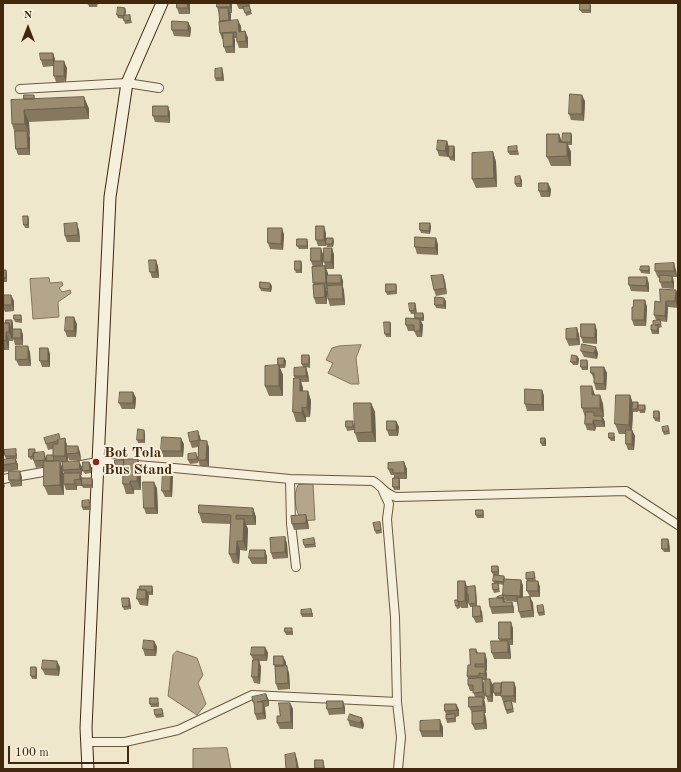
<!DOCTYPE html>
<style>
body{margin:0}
#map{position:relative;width:681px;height:772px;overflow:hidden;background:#efe7cb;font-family:"Old Standard TT",serif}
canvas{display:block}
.frame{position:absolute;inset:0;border:4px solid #41270c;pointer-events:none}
.north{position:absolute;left:8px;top:8px;width:40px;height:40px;-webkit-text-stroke:3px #f5efdd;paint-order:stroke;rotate:0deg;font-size:11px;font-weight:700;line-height:16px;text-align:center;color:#41270c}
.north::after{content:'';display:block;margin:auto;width:14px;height:18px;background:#41270c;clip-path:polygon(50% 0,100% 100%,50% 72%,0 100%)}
.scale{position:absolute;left:8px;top:746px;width:121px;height:18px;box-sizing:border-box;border:2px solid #41270c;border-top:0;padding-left:5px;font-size:12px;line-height:14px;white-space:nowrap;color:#41270c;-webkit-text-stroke:3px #f5efdd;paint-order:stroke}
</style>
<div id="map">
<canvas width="681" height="772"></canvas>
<div class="frame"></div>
<div class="north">N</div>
<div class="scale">100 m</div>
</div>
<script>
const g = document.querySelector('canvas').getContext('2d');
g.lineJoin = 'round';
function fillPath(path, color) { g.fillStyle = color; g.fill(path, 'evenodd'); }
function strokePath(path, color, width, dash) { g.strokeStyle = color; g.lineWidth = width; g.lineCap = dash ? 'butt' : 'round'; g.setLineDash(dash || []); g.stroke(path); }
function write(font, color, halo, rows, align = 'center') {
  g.font = font + ' "Old Standard TT",serif'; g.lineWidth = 4; g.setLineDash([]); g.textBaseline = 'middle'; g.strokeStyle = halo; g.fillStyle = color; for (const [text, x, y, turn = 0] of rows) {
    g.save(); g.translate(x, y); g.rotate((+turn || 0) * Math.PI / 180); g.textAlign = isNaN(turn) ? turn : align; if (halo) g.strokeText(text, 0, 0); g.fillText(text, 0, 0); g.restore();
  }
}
const water = new Path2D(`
 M49,278L50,283L62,282L63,285L59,288L62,292L70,290L71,293L58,302L59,317L33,319L30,279Z
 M361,345L356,358L359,384H351L328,373L333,363L326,360L332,348L339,346Z
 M313,484L315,520L299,521L300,518C295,508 293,495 298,485Z
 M177,651L197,658L203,675L198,683L206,704L197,715L168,696L173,655Z
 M227,748L231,769H193V749Z`);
fillPath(water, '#b4a68a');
strokePath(water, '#867358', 1);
const minor = new Path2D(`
 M20,89L127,83L159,88
 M70,467L98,462L174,468L290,479L373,481C383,487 383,493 396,497L626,491L678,525
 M3,479L55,470
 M290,479L291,524L296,567
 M383,491L389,504L387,519L395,617L397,702L401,737L398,769
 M86,742H125L178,730L252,695L397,702`);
const secondary = new Path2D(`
 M88,769L86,728L110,197L127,83L162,3`);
strokePath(minor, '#6c573c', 10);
strokePath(secondary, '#41270c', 13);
strokePath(minor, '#f5efdd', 8);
strokePath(secondary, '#f5efdd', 11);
fillPath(new Path2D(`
 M88,3H98L97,7H89Z
 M217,3H232V13H230L231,21L241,26V32L245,31L248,38V48H239L237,42V38H234L235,53H226L224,47L223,39H222L220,33V22L219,13L217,7Z
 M236,3H250V8L252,14L246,16L244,9H239Z
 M190,4V14H179L177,8Z
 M591,6V13H582L580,10Z
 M126,11L125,16L130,15L132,23L125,24L124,19L118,18L117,15Z
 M188,22L191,28L190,37L174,36L172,30Z
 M53,53L55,61L67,68L66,82H56L54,76V66L43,67L41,60Z
 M223,72L224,81H216L215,78Z
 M34,95L35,99L84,97L89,109V119L29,122L30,155H18L16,149L15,134L12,124L24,99Z
 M585,101L584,121L571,120L569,114Z
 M168,106L170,113V123L155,122L153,116Z
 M571,133L572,136V145H568L571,152V166H551L547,157L559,134L562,142H563H562Z
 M447,141L449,147L454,146L455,149V161L450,160L449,157V149L448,157L439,156L437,150Z
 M518,150L519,155H510L508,152Z
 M493,152L496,162L497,187L476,188L472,179Z
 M522,180V187H517L515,184Z
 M551,189L550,197H541L539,191Z
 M29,219V228H25L24,225Z
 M431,226L430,234L421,233L420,230Z
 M79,230L80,242H67L65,236Z
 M326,233V246H318L316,240Z
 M284,234L283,250L270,249L268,243Z
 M436,238L438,245V255L417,254L415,247Z
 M334,241L333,247H327L326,244Z
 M308,242V249H299L297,246Z
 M332,248L334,255V269H326L328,275H341L343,281V287L344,291L345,305L330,306L328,299L327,289L326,290L327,304H316L314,298L313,267L311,261L323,254V266H325L324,262Z
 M302,264V273H296L295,270Z
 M158,266L159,278H152L150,272Z
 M649,266L650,269V274L641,273L640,270Z
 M3,270H6L7,273V282H3Z
 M676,270L677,277H673L674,282V289L662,288L660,282V277L658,278L655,271Z
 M443,275L445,281L447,294L436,296L434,290Z
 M396,284L397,287V294L387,295L386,292Z
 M649,284V292L631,291L629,285Z
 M272,286L271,292L261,291L260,288Z
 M676,290L678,296V308L668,307L667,322L660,321L662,327L659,328V334H652L651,330L656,320L654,315L660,302Z
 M3,295H11L14,301V311L5,312L3,307Z
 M645,300L647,307L646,326H634L632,320L633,307Z
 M446,301V309L436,308L435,305Z
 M416,306V313L424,316V321H421L423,325L422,337H417L414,331H408L406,325L415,319V314H411L410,311Z
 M21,315L22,319V323L15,322L14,319Z
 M390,322L391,325V337H386L385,334Z
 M3,323H13L12,332L13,341H9V350H3Z
 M77,324L76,337H67L65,331Z
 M595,324L597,331V344L583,343L581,337Z
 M577,328L579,335L580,345L569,346L566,339Z
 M21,329L23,335V345H15L13,338Z
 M48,348L50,354V367H42L40,361Z
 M581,351L598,353L597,359L584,357Z
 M30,352L31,366H19L16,360Z
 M577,356L579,359L578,365H573L571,362Z
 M284,358L286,361L285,368H280L283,375V396H269L265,386L278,365Z
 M310,358V368L306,367L308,374L309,382H301L303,388V391H308L311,401L310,417H306V422H296L293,412L295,378L294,376L303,367L302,364Z
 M588,363V370H582L581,367Z
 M604,367L607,373L606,390H596L594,383V379L591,373Z
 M542,390L544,396V411H527L525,404Z
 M133,392L136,398L135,409H122L119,403Z
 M595,395H600L603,404L604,417H603L605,422V427H596L595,431L587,430L585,424V417L582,408Z
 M630,395L633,403L638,402L639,405H645L646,408L645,413H640L639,410L638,412H633V411L632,430L635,436L634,450H628L626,444V434H619L615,424Z
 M371,403L375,412L376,442H358L355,433Z
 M659,411L660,415V422L655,421L654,418Z
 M396,421L399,427L398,436H389L387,430Z
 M354,424V430L347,431L346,427Z
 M669,429L670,434L664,435L663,432Z
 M198,431L201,440L209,447V467L200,466L198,460V447L192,448L190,442Z
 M145,433V443H138L137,440Z
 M615,436V441H611L609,438Z
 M65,438L67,446L80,452L81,460H69L68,457V462L82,467V475H81L82,478H92L93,481V488H83L82,486H77V490H66L64,484V473L63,471L64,495H48L44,486V467L36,468L33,459L31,460L29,457L36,452L46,458L47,461L53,455V449L48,450L46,444L61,439ZM60,462H62L63,468Z
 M545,438L546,441V446H542L541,443Z
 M184,444L183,457H163L161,451Z
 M17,453V459H16L18,465V470L3,472V460L12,459H6L5,456Z
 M198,456V463L190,464L188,460Z
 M89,462L91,465V473L85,474L83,471Z
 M404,462L407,469V479H399L400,481V490H394L393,487L394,478V475H391L388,469Z
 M115,468H141V490H134V494H126L123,484V475H117Z
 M173,476L172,497H165L162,491Z
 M22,477V486L11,487L9,480Z
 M3,478L5,487L3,488Z
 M157,488L158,514H146L144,508Z
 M90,503L91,510H83L82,507Z
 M253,508L256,517V525H246L248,529L247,551L240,550L239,564L233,563L229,554L231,524L202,523L199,513Z
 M483,510L484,514V518H477L476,515Z
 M306,515L308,522L309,529L294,530L292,524Z
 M380,522L382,533L376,534L375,531Z
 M285,537L287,544L288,558L273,559L271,553Z
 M668,539L669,542L670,552H664L662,549Z
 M315,542L316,547L305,548L304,545Z
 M265,550L267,557V564H252L249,558Z
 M499,570V575H493L492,572Z
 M534,572L536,581H538L540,587V597H530L533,603L534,617L521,618L519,612L517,602L506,601L503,595L504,585L498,584L500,592L494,593L493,590L494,583L493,581L504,576L505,579L521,580L523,586V598L530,597L527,591V581L526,579Z
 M465,581L467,587L475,586L476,590L477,606L482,612L483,622L476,623L473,617V607H470L469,604L468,597V595V608H461L460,606V608L457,609L456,606Z
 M153,589V595H148V606L140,605L137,599L140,590Z
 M503,595L506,602H512L514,608V613L492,614L490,607L497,598Z
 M129,598L130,601L131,609L124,610L123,607Z
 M544,608L545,615L539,616L538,613Z
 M313,613V617H302L301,614Z
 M513,628V645H510L511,659H494L492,653L500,641L499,639Z
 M293,631V635H286L285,632Z
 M154,641L157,647L156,656H145L143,649Z
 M265,647L268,653L267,661H259L261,667L260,684L254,683L252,677L253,660L251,655Z
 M476,649L478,653L487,660V671H486L487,674V679L493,685V702H488L486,696L485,680H483L484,684L485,699H484L485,703L486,713H484L486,718L487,729L475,730L472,724V713L469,707L475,697L473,691H470L468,685V679L467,676L470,665Z
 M286,662V667L289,673L290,689L278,690L276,684L275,667L274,665Z
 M36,667L37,670V679H32L31,676Z
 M60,667L59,676L45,675L42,669Z
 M514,682L516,688V703L512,702L514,712L507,714L501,696H495L494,693L502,684Z
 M266,694L269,701V706L265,707L266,719L257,720L255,714V706L253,702Z
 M159,702V707H151L150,704Z
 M290,703L293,709V729H280L277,723L280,716Z
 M456,704L459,710V716L456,717V722L447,723L446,719V715L445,711Z
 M345,707V714L329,715L327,709Z
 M163,712L164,717L156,718L155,715Z
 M348,720L364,724L363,729L350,726Z
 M443,727V737H422L420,731Z
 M323,760L325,769H315V768Z`), '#85785f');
fillPath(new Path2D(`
 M187,3H189L190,4V14L188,8Z
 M230,3H232V13L230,7Z
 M590,3L591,6V13L590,10Z
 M125,8L126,11L125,19L124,16Z
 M228,8L231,14V26L229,20Z
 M238,20L241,26L242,38L239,32Z
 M188,22L191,28L190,37L188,30Z
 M245,31L248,38V48L246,41Z
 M233,33L235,39V53L233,46Z
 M53,53L55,59V66L53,60Z
 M64,61L67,68L66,82L64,76Z
 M222,68L223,72L224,81L222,78Z
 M582,95L585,101L584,121L582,114Z
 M84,97L89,109V119L85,107Z
 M168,106L170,113V123L168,116Z
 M24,110L29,122L30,136L25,124Z
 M27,131L30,137V155L28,148Z
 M571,133L572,136V145L571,142Z
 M559,134L562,143L559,142Z
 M447,141L449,148L448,157L445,151Z
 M567,143L571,152V166L567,156Z
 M454,146L455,149V161L453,157Z
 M493,152L496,162L497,187L494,178Z
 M520,176L522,180V187L521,183Z
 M548,183L551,189L550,197L548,191Z
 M28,216L29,219V228L28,224Z
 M77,223L79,230L80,242L78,235Z
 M430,223L431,226L430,234L429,231Z
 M324,226L326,233V246L324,240Z
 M282,228L284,234L283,250L281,244Z
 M333,238L334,241L333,247L332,244Z
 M436,238L438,245V255L435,248Z
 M307,239L308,242V249L307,246Z
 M321,248L323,254V268L321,261Z
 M332,248L334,255V269L331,262Z
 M156,260L158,266L159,278L156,272Z
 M301,261L302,264V273L301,270Z
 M674,263L676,270L677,277L674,271Z
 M325,266L328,273V283H327L328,285V289L326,283Z
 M6,270L7,273V282L6,278Z
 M341,275L343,281V287L344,291L345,305L343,299L342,287L341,283Z
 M443,275L445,281L447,294L445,288Z
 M672,276L674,282V289L672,282Z
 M647,277L649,284V292L646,286Z
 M270,283L272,286L271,292L270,289Z
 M324,284L327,291V304L325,297Z
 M676,290L678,296V308L675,301Z
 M11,295L14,301V311L12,305Z
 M444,298L446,301V309L444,305Z
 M645,300L647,307L646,326L644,320Z
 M666,301L668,307L667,322L665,316Z
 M415,303L416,306L417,314L415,310Z
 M423,313L424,316V321L423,318Z
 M74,317L77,324L76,337L74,331Z
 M420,319L423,325L422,337L420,331Z
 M12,320L13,323V332L11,329Z
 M390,322L391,325V337L390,334Z
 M9,323L12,332L13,341L9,332Z
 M595,324L597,331V344L595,338Z
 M658,326L659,329V334L657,331Z
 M577,328L579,335L580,345L577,339Z
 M21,329L23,335V345L21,338Z
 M6,332L9,341V350L6,340Z
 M28,346L30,352L31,366L28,359Z
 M596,347L598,353L597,359L594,353Z
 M48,348L50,354V367L48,361Z
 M309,355L310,358V368L309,364Z
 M577,356L579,359L578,365L577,362Z
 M284,358L286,361L285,368L284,365Z
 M587,360L588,363V370L587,367Z
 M279,365L283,375V396L279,386Z
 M306,367L308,374L309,382L306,376Z
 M604,367L607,373L606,390L604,384Z
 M300,378L303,388V400L300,391Z
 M592,386L595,395H592Z
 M542,390L544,396V411L542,405Z
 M308,391L311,401L310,417L307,408Z
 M133,392L136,398L135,409L133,403Z
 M600,395L603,404L604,417L600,408Z
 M630,395L633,404L632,409L633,411L632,430L635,436L634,450L632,444V434L629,425Z
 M371,403L375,412L376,442L372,432Z
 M302,407L306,417V422L302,413Z
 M659,411L660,415V422L659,418Z
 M602,416L605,422V427L602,421Z
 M593,420L596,427L595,431L593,424Z
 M396,421L399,427L398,436L396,430Z
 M144,430L145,433V443L144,440Z
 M198,431L200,437L201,446L199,440Z
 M65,438L67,445L68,454H67L68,457V462L65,456Z
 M181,438L184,444L183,457L181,451Z
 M545,438L546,441V446L544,443Z
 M207,441L209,447V467L206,460Z
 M78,446L80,452L81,460L78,453Z
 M44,452L46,458L47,466L45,460Z
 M15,458L18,465V470L16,463Z
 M138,459L141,468V490L137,481Z
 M60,461L63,471L64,495L60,485Z
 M79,461L82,467V475L80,469Z
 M89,462L91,465V473L90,470Z
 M404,462L407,469V479L405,473Z
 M171,470L173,476L172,497L170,491Z
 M20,471L22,477V486L20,480Z
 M80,473L82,479V486L80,479Z
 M92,478L93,481V488L92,485Z
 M399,478L400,481V490L399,487Z
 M74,480L77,486V490L75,484Z
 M130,481L134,490V494L130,484Z
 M154,482L157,488L158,514L155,508Z
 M253,508L256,517V525L253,516Z
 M306,515L308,522L309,529L306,523Z
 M244,519L248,529L247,551L243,541Z
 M285,537L287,544L288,558L285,552Z
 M668,539L669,542L670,552L668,549Z
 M237,541L240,550L239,564L236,554Z
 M265,550L267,557V564L265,558Z
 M498,566L499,570V575L498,572Z
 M521,580L523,586V602L520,596Z
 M465,581L467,587L468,608L465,601Z
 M538,581L540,587V597L538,591Z
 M152,586L153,589V595L152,592Z
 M475,586L476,590L477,606L476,603Z
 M146,590L149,596L148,606L146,599Z
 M530,597L533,603L534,617L532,610Z
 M129,598L130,601L131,609L129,606Z
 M512,602L514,608V613L512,606Z
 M480,606L482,612L483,622L481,616Z
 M511,622L513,628V645L511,639Z
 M154,641L157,647L156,656L154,650Z
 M508,641L510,647L511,659L508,652Z
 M265,647L268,653L267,661L265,655Z
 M485,653L487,660V671L485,664Z
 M283,656L286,662V671L284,665Z
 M259,660L261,667L260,684L258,677Z
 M57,661L60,667L59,676L57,669Z
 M287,666L289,673L290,689L288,683Z
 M3,667L4,671V684L3,682Z
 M36,667L37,670V679L36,676Z
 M485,667L487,674V680L485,674Z
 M482,678L484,684L485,699L483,692Z
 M490,679L493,685V702L491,696Z
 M514,682L516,688V703L514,696Z
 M266,694L269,701V706L267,700Z
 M483,697L485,703L486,713L483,706Z
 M343,701L345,707V714L343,708Z
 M263,702L265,708L266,719L263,713Z
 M290,703L293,709V729L291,722Z
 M456,704L459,710V716L457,710Z
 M484,711L486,718L487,729L484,723Z
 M362,718L364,724L363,729L360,723Z
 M440,720L443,727V737L440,731Z
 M295,753L297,759L299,769H297Z`), '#6c614e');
const building = new Path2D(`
 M88,3H96V4H88Z
 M177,3H187L188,8H177Z
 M217,3H230V7H217Z
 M580,3H590V10H580Z
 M249,6L251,11L245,13L243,7Z
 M118,7L125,8L124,16L117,15Z
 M219,8H228L229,20L220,21Z
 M130,15V20L124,21L123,16Z
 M238,20L239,32L245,31L246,41L237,42L236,32L220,33L219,22Z
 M172,21L188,22V30H172Z
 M223,33H233V46L224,47Z
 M40,53H53V60H41Z
 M54,61H64V76H54Z
 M222,68V78H215V69Z
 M570,94L582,95V114H569Z
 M24,95H34V99H24Z
 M84,97L85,107L24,110L25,124H12L11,100Z
 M153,106H168V116H153Z
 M15,131H27L28,148L16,149Z
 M563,133H571V142H562Z
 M547,134H559V142L567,143V156L547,157Z
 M438,140L447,141L445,151L437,150Z
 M449,146H454L453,157H449Z
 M517,146V151L508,152V147Z
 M493,152L494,178L472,179V153Z
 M520,176L521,183L515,184V177Z
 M539,183H548V191H539Z
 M23,216H28V224L24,225Z
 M77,223L78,235L65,236L64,224Z
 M420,223H430L429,231L420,230Z
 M316,226H324V240H316Z
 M268,228H282L281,244L268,243Z
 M415,237L436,238L435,248L415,247Z
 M327,238H333L332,244H326Z
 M297,239H307V246H297Z
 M311,248H321V261H311Z
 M324,248H332L331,262H324Z
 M149,260H156V272H150Z
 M295,261H301V270H295Z
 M674,263V271H655V264Z
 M325,266L326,283H313L312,267Z
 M641,266H649V271L640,270Z
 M3,270H6V278H3Z
 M327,275H341V283H327Z
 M443,275L445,288L434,290L431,276Z
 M660,275L672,276V282H660Z
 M629,277H647L646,286L629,285Z
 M260,282L270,283V289L260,288Z
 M324,284L325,297L314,298L313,285Z
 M386,284H396V291L386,292Z
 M342,285L343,299H328L327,286Z
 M660,289L676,290L675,301H666L665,316L654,315L655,301L660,302Z
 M3,295H11L12,305H3Z
 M435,297L444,298V305H435Z
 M634,300H645L644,320H632V307H633Z
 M409,303H415V310L410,311Z
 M415,313H423V318H415Z
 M14,315H21V320L14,319Z
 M66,317H74V331H65Z
 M406,318L420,319V331H414V325H406Z
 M6,320H12L11,329L9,323H6Z
 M660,320L661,324L655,325L658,326L657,331L651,330V325H653V321Z
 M384,322H390V334H385Z
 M3,323H9V332H6V340L3,341Z
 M581,324H595V338L581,337Z
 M577,328V339H566V329Z
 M13,329H21V338H13Z
 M582,344L596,347L594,353L581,351Z
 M16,346H28V359L16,360Z
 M40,348H48V361H40Z
 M302,355H309V364H302Z
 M572,355L577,356V362H571Z
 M278,358H284V365H278Z
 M581,360H587V367H581Z
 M279,365V386H265V366Z
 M306,367V376H294V368Z
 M591,367H604V384L594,383V373H591Z
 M294,378H300V391H308L307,408L302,407V413L293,412Z
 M581,386H592V395H600V408H582Z
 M525,389L542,390V405L525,404Z
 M120,392H133V403H119Z
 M616,395H630L629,425L615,424Z
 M633,402H638L637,409H632Z
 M354,403H371L372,432L355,433Z
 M639,405H645L644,410H638Z
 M654,411H659V418H654Z
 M586,412H594V416H602V421L593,420V424H585Z
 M346,421H353V427H346Z
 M387,421H396V430H387Z
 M668,426L669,431L663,432L662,427Z
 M138,429L144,430V440H137Z
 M626,430H632V444H626Z
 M198,431L199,440L207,441L206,460H198L199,440L190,442L188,433Z
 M609,433H614V438H609Z
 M59,434L60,439L65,438V456H53V444H58V439L57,441L46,444L44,438Z
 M162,437L181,438V451H161Z
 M541,438H545L544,443H541Z
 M66,446H78V453L67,454Z
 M16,449V456H5L4,450Z
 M29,449H35V453H33V456L29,457Z
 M44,452L45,460L34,461L33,453Z
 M196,453L197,459L188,460V454Z
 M47,455H53L54,461H47Z
 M15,458L16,463L3,465V460Z
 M124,459H138L137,481H130V484H123Z
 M115,460H124L123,469L115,468Z
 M44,461H60V485L44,486Z
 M79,461L80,469L63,470L62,462Z
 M83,462H89L90,470L83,471Z
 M404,462L405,473H393V469H388V463Z
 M163,470H171L170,491H162Z
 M9,471H20V480H9Z
 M64,473H80V479L74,480L75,484H64Z
 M82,478H92V485H82Z
 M393,478H399V487H393Z
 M143,482H154L155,508H144Z
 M89,500L90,507H82V501Z
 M199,505L253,508V516L236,515V519H244L243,541H237L236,554H229L231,515L199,513Z
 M476,510H483V515H476Z
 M306,515V523L292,524L291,516Z
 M380,522L381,530L375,531L373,523Z
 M285,537V552L271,553L270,538Z
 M314,538L315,544L304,545L303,540Z
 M662,539H668V549H662Z
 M250,550H265V558H249Z
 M492,566H498V572H492Z
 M534,572L535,578L526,579V573Z
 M494,575L504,576V582L493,581Z
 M504,579L521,580L520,596L503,595Z
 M458,581H465V601L458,602Z
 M527,581H538V591H527Z
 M498,583L499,589L493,590L492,584Z
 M140,586H152V592H147L146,590H140Z
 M475,586L476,603L469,604L468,594H467V587Z
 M138,589L146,590V599H137Z
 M503,595L504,599V600L503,598H497V597Z
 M530,597L532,610L519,612L517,598Z
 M122,598H129V606L123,607Z
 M503,598V602H512V606L490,607L489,599Z
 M455,600H458L459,605L456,606Z
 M543,605L544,612L538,613L537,606Z
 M473,606H480L481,616L473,617Z
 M311,609L312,614H301V610Z
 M499,622H511V639H499Z
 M285,628H292V632H285Z
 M144,640L154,641V650L143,649Z
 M491,641H508V652L492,653Z
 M252,647H265V655H251Z
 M470,649H476V653H485V664H475V667H485V674L479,673V676H467L468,665H470Z
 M274,656H283L284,665H274Z
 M43,660L57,661V669H42Z
 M253,660H259L258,677H252Z
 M287,666L288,683L276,684L275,667Z
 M31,667H36V676H31Z
 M482,678L483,692L473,693V685H468V679Z
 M485,679H490L491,696H486Z
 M502,682H514V696H501Z
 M494,683H501V693H494Z
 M266,694L267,700L257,702H263V713L255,714L254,702H253L252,697Z
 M469,697H483V706L469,707Z
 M150,698H158V704H150Z
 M327,701H343V708L327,709Z
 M511,701L513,709L506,710L504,702Z
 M279,703H290L291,722L277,723V716H280Z
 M445,704H456L457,710L445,711Z
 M162,709L163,714L155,715L154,710Z
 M484,711V723L472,724V712Z
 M350,714L362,718L360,723L348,720Z
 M455,714V718L446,719V715Z
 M440,720V731H420V721Z
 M295,753L297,769H286L285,755Z
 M315,760H323L324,768H315Z`);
fillPath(building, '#9b8b6f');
strokePath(building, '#6c614e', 1);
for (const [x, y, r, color] of [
 [96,462,4,"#8f2418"]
]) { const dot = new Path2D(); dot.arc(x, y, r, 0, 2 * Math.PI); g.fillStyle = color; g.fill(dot); strokePath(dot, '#f5efdd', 1.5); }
write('bold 15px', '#41270c', '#f5efdd', [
 ["Bot Tola",104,453],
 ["Bus Stand",104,470]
], 'left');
</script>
